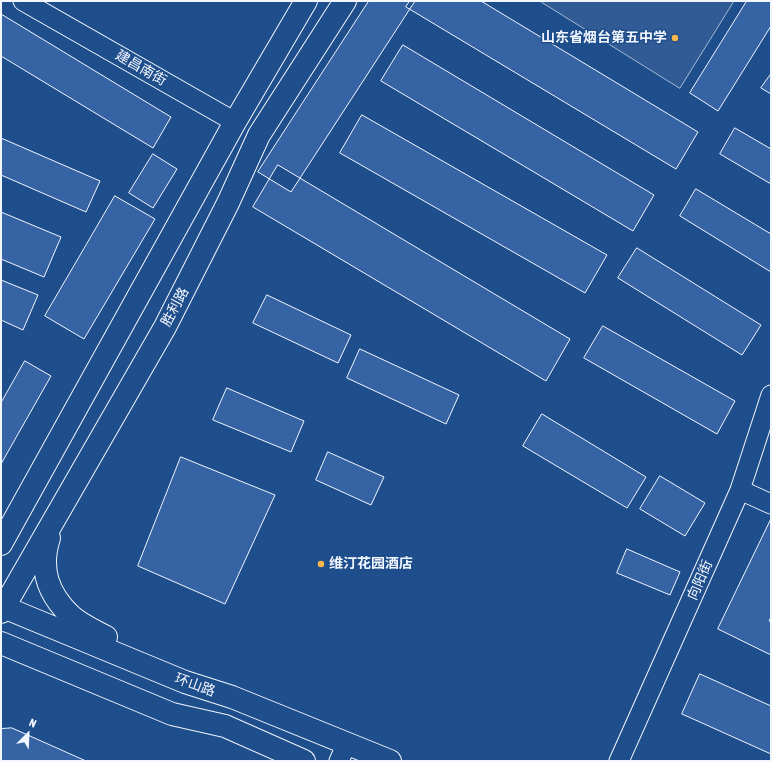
<!DOCTYPE html>
<meta charset="utf-8">
<style>
body{margin:0}
#map{position:relative;width:772px;height:762px;overflow:hidden;background:#1f4e8c;font-family:"Asap Condensed",sans-serif}
canvas{display:block}
.frame{position:absolute;inset:0;border:2px solid #f2f6ff;pointer-events:none}
.north{position:absolute;left:8px;top:714px;width:40px;height:40px;-webkit-text-stroke:3px #1f4e8c;paint-order:stroke;rotate:24deg;font-size:11px;font-weight:700;line-height:16px;text-align:center;color:#f2f6ff}
.north::after{content:'';display:block;margin:auto;width:14px;height:18px;background:#f2f6ff;clip-path:polygon(50% 0,100% 100%,50% 72%,0 100%)}
</style>
<div id="map">
<canvas width="772" height="762"></canvas>
<div class="frame"></div>
<div class="north">N</div>
</div>
<script>
const g = document.querySelector('canvas').getContext('2d');
g.lineJoin = 'round';
function fillPath(path, color) { g.fillStyle = color; g.fill(path, 'evenodd'); }
function strokePath(path, color, width, dash) { g.strokeStyle = color; g.lineWidth = width; g.lineCap = dash ? 'butt' : 'round'; g.setLineDash(dash || []); g.stroke(path); }
function write(font, color, halo, rows, align = 'center') {
  g.font = font + ' "Asap Condensed","Noto Sans SC",sans-serif'; g.lineWidth = 3; g.setLineDash([]); g.textBaseline = 'middle'; g.strokeStyle = halo; g.fillStyle = color; for (const [text, x, y, turn = 0] of rows) {
    g.save(); g.translate(x, y); g.rotate((+turn || 0) * Math.PI / 180); g.textAlign = isNaN(turn) ? turn : align; if (halo) g.strokeText(text, 0, 0); g.fillText(text, 0, 0); g.restore();
  }
}
const built = new Path2D(`
 M540,1H734L680,88Z`);
fillPath(built, '#305b95');
strokePath(built, '#a8bbd7', 1);
const building = new Path2D(`
 M369,1H415L291,192L258,172Z
 M410,1H481L698,132L676,169L406,7Z
 M747,1H771V26L718,111L690,93Z
 M1,14L171,117L153,148L1,56Z
 M403,45L654,195L633,231L381,81Z
 M771,74V94L761,88Z
 M362,115L607,255L585,293L340,153Z
 M735,128L771,149V184L720,154Z
 M1,138L100,181L86,212L1,175Z
 M153,154L177,169L153,208L129,193Z
 M278,165L570,339L546,381L253,207Z
 M696,189L771,234V272L680,216Z
 M115,196L155,219L84,339L45,316Z
 M1,212L61,237L44,277L1,259Z
 M637,248L761,325L742,355L618,278Z
 M1,280L38,295L23,330L1,320Z
 M267,295L351,335L338,363L253,323Z
 M603,326L735,401L717,434L584,358Z
 M360,349L459,395L446,424L347,378Z
 M25,361L51,376L1,464V403Z
 M227,388L304,421L291,452L213,420Z
 M542,414L646,477L627,508L523,446Z
 M328,452L384,477L371,505L316,480Z
 M181,457L275,495L225,604L138,566Z
 M660,476L705,503L685,536L640,509Z
 M771,519V617L769,621H771V655L718,629Z
 M627,549L680,572L670,595L617,573Z
 M700,674L771,706V754L682,714Z
 M12,728L86,761H1V729Z`);
fillPath(building, '#3563a3');
strokePath(building, '#f2f6ff', 1);
const minor = new Path2D(`
 M23,1L235,122
 M740,490L771,504
 M339,761L347,743
 M619,761L740,490L771,395`);
const major = new Path2D(`
 M49,538C39,569 48,594 71,616C81,625 95,631 106,637
 M1,544L235,122L306,1
 M1,606L185,682L232,697L390,761
 M1,612L165,327L228,203L259,135L345,1
 M1,643L172,714L225,726L304,761`);
strokePath(minor, '#f2f6ff', 21);
strokePath(major, '#f2f6ff', 24);
strokePath(minor, '#1f4e8c', 19);
strokePath(major, '#1f4e8c', 22);
for (const [x, y, r, color] of [
 [675,38,4,"#ffb74d"],
 [321,564,4,"#ffb74d"]
]) { const dot = new Path2D(); dot.arc(x, y, r, 0, 2 * Math.PI); g.fillStyle = color; g.fill(dot); strokePath(dot, '#1f4e8c', 1.5); }
write('bold 14px', '#f2f6ff', '#1f4e8c', [
 ["山东省烟台第五中学",667,38],
 ["维汀花园酒店",329,564,"left"]
], 'right');
write('14px', '#f2f6ff', '#1f4e8c', [
 ["建昌南街",141,68,30],
 ["胜利路",175,307,-62],
 ["向阳街",700,580,-66],
 ["环山路",195,685,20]
]);
</script>
